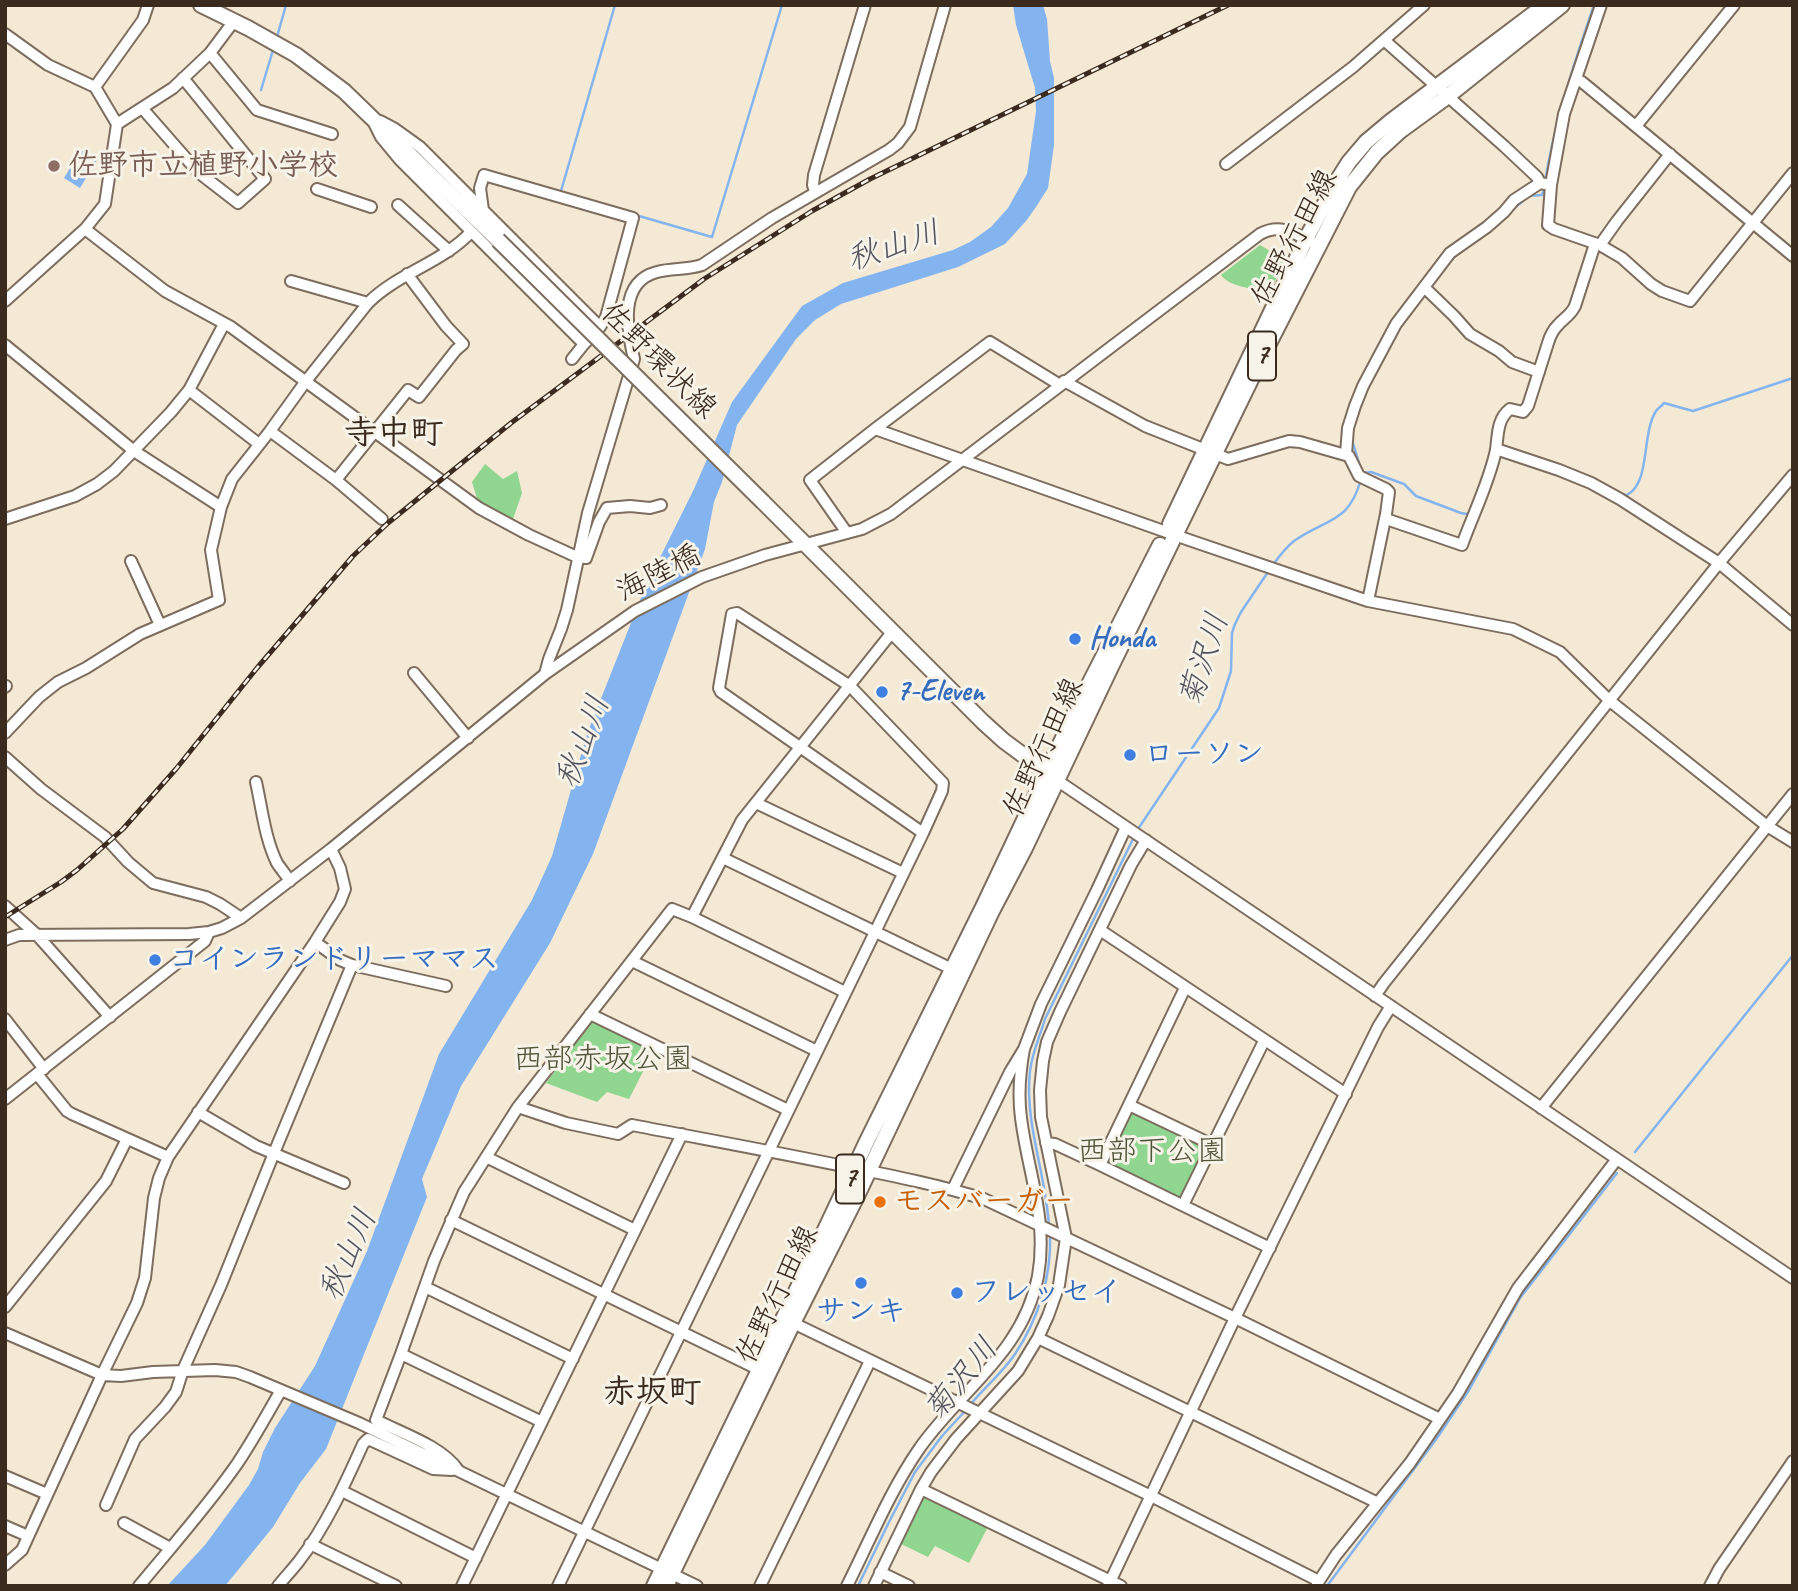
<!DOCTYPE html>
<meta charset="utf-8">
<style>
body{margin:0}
#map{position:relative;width:1798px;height:1591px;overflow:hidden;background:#f4e9d4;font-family:Caveat,sans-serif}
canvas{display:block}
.frame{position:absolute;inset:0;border:7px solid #3b2a1e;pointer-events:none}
</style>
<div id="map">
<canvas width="1798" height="1591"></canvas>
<div class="frame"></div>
</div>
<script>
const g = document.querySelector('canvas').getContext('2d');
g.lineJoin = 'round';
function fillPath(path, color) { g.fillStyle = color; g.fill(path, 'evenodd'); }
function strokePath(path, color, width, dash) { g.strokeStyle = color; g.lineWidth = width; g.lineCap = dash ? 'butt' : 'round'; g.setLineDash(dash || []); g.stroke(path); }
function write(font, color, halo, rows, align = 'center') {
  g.font = font + ' Caveat,"Klee One",sans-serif'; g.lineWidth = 6; g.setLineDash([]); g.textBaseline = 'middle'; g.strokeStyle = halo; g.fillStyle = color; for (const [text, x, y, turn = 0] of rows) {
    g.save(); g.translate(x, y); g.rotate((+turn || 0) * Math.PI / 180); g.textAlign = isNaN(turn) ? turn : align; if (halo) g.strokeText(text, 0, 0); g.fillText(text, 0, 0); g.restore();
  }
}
fillPath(new Path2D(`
 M1260,245L1286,260L1270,290C1256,290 1229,287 1221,275Z
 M485,464L503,479L517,471L522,493L512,522L479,505L472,482Z
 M592,1020L654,1050L629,1099L607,1092L597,1102L546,1083Z
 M1134,1110L1205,1144L1207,1148L1183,1196L1177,1198L1110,1166L1107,1160L1130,1112Z
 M927,1495L989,1525L969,1563L935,1546L928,1557L899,1543L921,1498Z`), '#90d690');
fillPath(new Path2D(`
 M1013,5H1043L1047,19L1050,61L1054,78V145L1048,188L1036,207L1026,221L1005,244L958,267L841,304L815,320L796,339L737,425L722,482L714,502L705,549L593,854L550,943L461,1086L422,1179L427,1197L326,1449L300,1483L273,1527L225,1586H167L205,1545L249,1485L258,1469L263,1452L275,1428L315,1366L367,1251L439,1054L532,900L552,856L587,734L644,590L694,489L732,402L802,306L843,283L953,250L970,242L991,227L1008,208L1027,174L1036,111L1035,88L1016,25Z
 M81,150L97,160L80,188L64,178Z`), '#84b4f0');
strokePath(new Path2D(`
 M277,37L286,5
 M261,90L273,50
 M1545,182C1555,120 1574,64 1594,5
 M561,191L615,5
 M1528,196L1542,195L1544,189
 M1512,210L1523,201
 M637,221L639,216L712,237L782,5
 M1448,264L1458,253
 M1398,331L1406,319
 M1352,440L1359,463
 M1363,473L1371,472L1404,484L1416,496L1461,513L1467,514L1470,512
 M1483,476L1489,456
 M1619,494L1627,495C1651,482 1641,435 1656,411C1658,408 1662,406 1664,403L1693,411L1793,378
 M1272,566C1278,558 1285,548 1294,541C1326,518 1349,524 1361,479
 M1138,829L1219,708L1231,671L1232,633L1235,624L1241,612L1268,572
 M1635,1152L1793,955
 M1049,1228C1047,1176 1024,1124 1030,1071C1032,1053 1040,1036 1045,1019L1135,835
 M971,1404C985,1387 1003,1372 1015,1354C1038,1320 1052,1275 1050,1234
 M858,1586L888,1524L915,1472L942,1436L965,1411
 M1327,1586L1437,1438L1469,1390L1520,1298L1617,1173`), '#84b4f0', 2.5);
const minor = new Path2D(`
 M234,21L210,53L173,88L117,124L105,204L85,229L165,291L231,327L479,508L529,535L577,557L586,558L599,522L607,508L630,506L650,508L661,505
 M5,34L48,65L95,87
 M1384,40L1504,146L1537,177L1540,183
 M210,53L257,110L332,134
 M1576,79L1582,82L1793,256
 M142,108L198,172L238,203L265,179L183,78
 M380,121L395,129L420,147L600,327
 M117,124L95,87L143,20L148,5
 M375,125L381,137L400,160L584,344L600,327L606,317L633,218L484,175L480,188L483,210
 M1636,126L1734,5
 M1226,164L1353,67L1424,5
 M1551,185L1564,114L1601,5
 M317,189L371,207
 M815,192L813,185L814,175L865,5
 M398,205L449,251
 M1600,245L1617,221L1670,154
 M291,281L368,303
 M1424,287L1454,316L1470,334L1499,351L1512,362L1539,372
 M5,301L85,229
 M5,345L134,451L221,507
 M572,359L584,344
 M1064,381L1145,426L1228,459L1289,441L1300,442L1349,456L1359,476L1386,489L1389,492L1386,514L1368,601
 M189,390L259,444
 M875,429L1189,540L1368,601L1513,629L1560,652L1610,701L1767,826L1793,842
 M270,431L336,480L382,519
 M1496,449L1559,470L1591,483L1620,499L1719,563L1793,625
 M1346,454L1348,428L1355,406L1363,386L1396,324L1450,253L1487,227L1504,212L1514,200L1540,183L1551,185L1548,225L1554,229L1600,245L1622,258L1651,284L1662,291L1690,301L1793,173
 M336,480L408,390L419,397L456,350L463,344L446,326L407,274
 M1386,514V518L1389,520L1462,545C1473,514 1489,483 1496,450C1498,435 1497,419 1510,409L1523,412L1528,406L1548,343C1550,336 1553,330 1558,325C1564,318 1571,315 1575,306L1595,244
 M5,519L75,496L97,484L114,471L171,412L189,390L224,324
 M847,533L810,480L875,429L990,342L1060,385
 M131,561L160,625
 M414,673L468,738
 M545,674L549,659L561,629L567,610L588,513L634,359C627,330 618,282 657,272C672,268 687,270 702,265L772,218L889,150L898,143L910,127L945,5
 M5,687L6,686
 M5,733L39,697L58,682L86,668L140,634L219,600L211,550L221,507L232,479L270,431L306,381L368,303C398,273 442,263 471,232
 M5,757L41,789L105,837L128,862L153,883L206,897L220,904L241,918
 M1058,781L1793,1278
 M256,782C262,809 265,839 277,863C281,869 286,875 290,881
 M756,803L903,873
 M723,858L956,971
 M5,906L37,935L110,1017
 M692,917L845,992
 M1100,930L1346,1094
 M5,940L19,935L189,934L209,932L222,928L241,918L331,849L545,674L635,611L702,577L765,555L862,529L891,514L1260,234C1280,223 1294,233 1312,242
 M315,942L340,960L352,965L446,986
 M632,961L817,1051
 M1375,996L1384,983L1719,563L1793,475
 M590,1014L788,1110
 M5,1019L44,1069
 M37,1074L67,1111L72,1114L168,1157
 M5,1099L205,941L209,932
 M1129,1105L1213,1145
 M518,1107L672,909L692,917L742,820L893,631
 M1541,1108L1793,794
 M198,1112L256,1146L344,1183
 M1046,1143L1055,1144L1100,1165L1270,1248
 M486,1157L635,1230
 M1100,1165L1185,988
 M953,1189L1010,1072L1024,1049L1041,1004L1097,890L1126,827
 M1183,1205L1264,1041
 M451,1220L766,1373
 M425,1287L573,1359
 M5,1307L106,1181L127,1139
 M787,1320L1151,1496L1319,1581
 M5,1333L102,1375L121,1376L153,1372L215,1370L236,1372L250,1377L359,1423L697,1586
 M1038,1338L1378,1503
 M401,1354L542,1422
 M458,1470C442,1446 401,1433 376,1420L401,1354L434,1261L464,1192L518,1107L566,1123L618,1134L632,1125C704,1139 776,1152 848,1167C894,1176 939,1185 984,1199L1235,1318L1440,1419
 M5,1476L47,1494
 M921,1489L1121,1586
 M342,1491L476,1558
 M106,1505L135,1439L165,1407L176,1392L183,1370L221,1285L274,1153L352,965
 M124,1523L170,1548
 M5,1526L28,1536
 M310,1544L396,1586
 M5,1565L22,1550L102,1375L137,1303L145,1278L154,1198L159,1178L168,1157L315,942L340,902L345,889L340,868L331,849
 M880,1572L909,1586
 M1317,1584L1336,1555L1410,1463L1458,1393L1518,1288L1617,1159
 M139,1586C172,1546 207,1507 237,1464C253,1440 267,1415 281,1390
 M278,1586C285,1577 293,1569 299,1561C325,1528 346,1482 363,1444L368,1439L433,1469L452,1470
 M462,1586L682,1134
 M558,1586L923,833L942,791L943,783L850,686L737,613L732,614L719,688L721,692L923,833
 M760,1586L870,1361
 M847,1586C870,1540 890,1491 919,1449C961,1389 1023,1353 1038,1276C1048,1219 1028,1173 1021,1118C1018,1096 1020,1071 1024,1049
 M874,1586L921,1489L931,1472L956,1439L1018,1371L1038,1338L1048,1316L1059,1285L1066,1238L1041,1117L1040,1090L1043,1061L1047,1042L1060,1012L1131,865L1146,840
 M1108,1586L1235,1318L1378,1027L1391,1006
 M1710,1586L1719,1569L1793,1461`);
const major = new Path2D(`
 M201,5L248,28L296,55L344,91L498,240
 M763,502L983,722L1004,741L1054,778
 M1170,524L1306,239L1337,181L1349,162L1366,142L1391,121L1545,5
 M654,1586L759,1370L867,1141L983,907L1080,702L1160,545
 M666,1586L793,1323L857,1196L992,911L1025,848L1110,669L1258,365L1349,187L1377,152L1400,131L1448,96L1562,5`);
strokePath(minor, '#7c6d5e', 14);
strokePath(major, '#7c6d5e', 18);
strokePath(minor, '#fff', 10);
strokePath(major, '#fff', 14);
const rail = new Path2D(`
 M5,917L61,882L77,870L123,829L176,769L257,668L353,556L388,523L511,423L704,279L812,211L870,179L1228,5`);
strokePath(rail, '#3b2a1e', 5);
strokePath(rail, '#f7f3e8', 2.5, [8]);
const majorBridge = new Path2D(`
 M498,240L763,502`);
strokePath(majorBridge, '#7c6d5e', 18, []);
strokePath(majorBridge, '#fff', 14);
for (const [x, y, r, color] of [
 [54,166,7,"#8d6e63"],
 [1075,639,7,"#3f7fe0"],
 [882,692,7,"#3f7fe0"],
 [1130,755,7,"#3f7fe0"],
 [155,960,7,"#3f7fe0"],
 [880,1202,7,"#e8710a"],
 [861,1283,7,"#3f7fe0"],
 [957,1293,7,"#3f7fe0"]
]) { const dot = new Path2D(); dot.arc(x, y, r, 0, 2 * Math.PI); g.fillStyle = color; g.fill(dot); strokePath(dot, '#f7f3e8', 2.5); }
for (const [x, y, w] of [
 [1262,356,28],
 [850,1179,28]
]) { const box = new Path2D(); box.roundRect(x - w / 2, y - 24.5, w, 49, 5); g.fillStyle = '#f7f3e8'; g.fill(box); strokePath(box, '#3b2a1e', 2); }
write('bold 28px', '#3b2a1e', null, [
 ["7",1262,356],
 ["7",850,1179]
]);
write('bold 30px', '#785e54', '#f7f3e8', [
 ["佐野市立植野小学校",68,166]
], 'left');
write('30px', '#3b2a1e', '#f7f3e8', [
 ["佐野行田線",1295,238,-62],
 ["佐野環状線",658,361,45],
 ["海陸橋",659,574,-27],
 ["佐野行田線",1044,748,-65],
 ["佐野行田線",778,1295,-64]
]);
write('bold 30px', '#366cbe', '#f7f3e8', [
 ["Honda",1089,639],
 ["7-Eleven",896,692],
 ["ローソン",1144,755],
 ["コインランドリーママス",169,960],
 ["フレッセイ",971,1293],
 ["サンキ",861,1312,"center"]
], 'left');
write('30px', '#50553a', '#f7f3e8', [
 ["西部赤坂公園",603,1060],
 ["西部下公園",1152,1152]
]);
write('bold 30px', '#c56008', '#f7f3e8', [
 ["モスバーガー",894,1202]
], 'left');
write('italic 32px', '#51535d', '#f7f3e8', [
 ["秋山川",894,247,-18],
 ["菊沢川",1205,660,-72],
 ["秋山川",584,742,-69],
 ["秋山川",349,1255,-66],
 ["菊沢川",962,1380,-51]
]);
write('bold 33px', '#3b2a1e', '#f7f3e8', [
 ["寺中町",394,434],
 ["赤坂町",652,1393]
]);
</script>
